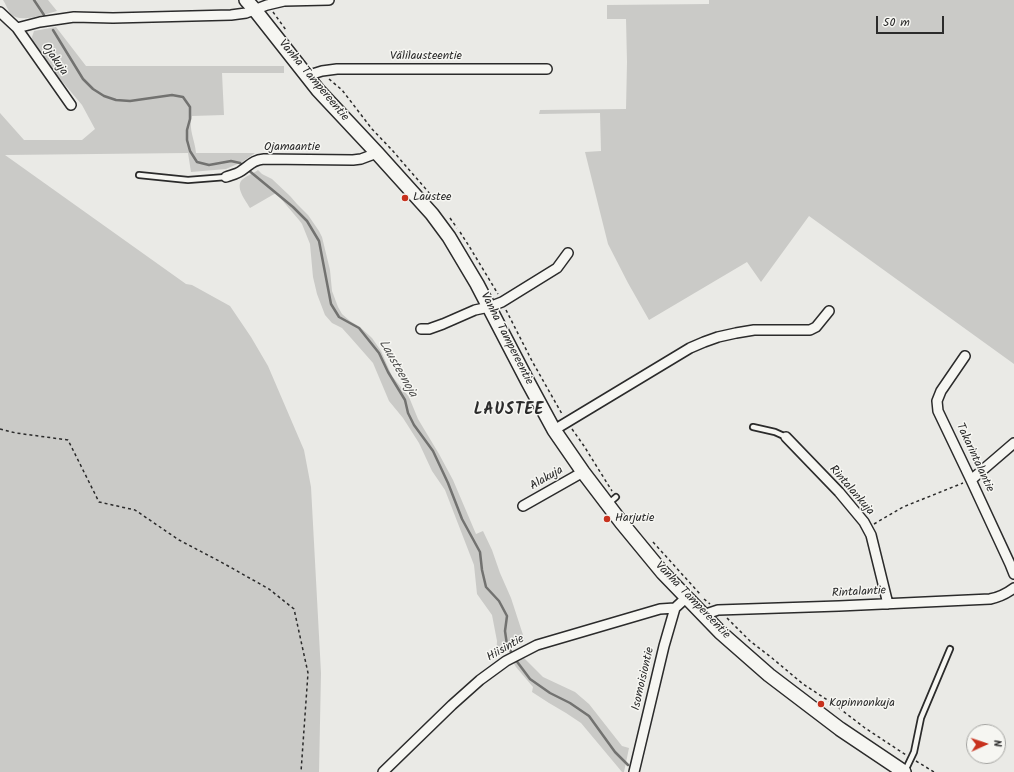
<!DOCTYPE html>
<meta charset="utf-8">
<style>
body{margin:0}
#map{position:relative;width:1014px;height:772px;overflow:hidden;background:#eaeae6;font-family:Kalam,sans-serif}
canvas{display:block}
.north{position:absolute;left:966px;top:724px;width:40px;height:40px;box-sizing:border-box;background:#f6f6f2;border:1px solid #a5a5a2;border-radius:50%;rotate:87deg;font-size:11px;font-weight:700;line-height:16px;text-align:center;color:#2b2b2b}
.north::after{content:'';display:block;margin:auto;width:14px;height:18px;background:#c8321e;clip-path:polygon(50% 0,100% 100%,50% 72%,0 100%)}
.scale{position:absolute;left:876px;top:16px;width:68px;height:18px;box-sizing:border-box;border:2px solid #2b2b2b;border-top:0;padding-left:5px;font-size:12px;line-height:14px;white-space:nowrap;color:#2b2b2b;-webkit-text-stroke:3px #f6f6f2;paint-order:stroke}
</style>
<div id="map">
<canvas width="1014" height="772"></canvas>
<div class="north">N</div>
<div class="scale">50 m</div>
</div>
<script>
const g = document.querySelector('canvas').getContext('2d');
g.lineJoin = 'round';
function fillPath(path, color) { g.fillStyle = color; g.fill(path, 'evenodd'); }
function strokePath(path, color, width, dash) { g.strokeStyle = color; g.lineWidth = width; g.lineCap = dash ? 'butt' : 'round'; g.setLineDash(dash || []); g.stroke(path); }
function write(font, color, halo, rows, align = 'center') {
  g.font = font + ' Kalam,sans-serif'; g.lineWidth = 3; g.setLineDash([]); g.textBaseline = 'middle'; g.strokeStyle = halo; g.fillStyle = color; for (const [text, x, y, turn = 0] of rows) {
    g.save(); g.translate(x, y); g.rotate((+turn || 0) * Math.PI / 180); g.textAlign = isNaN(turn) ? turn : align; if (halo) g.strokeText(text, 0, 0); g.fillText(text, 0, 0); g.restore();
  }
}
fillPath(new Path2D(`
 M3,0H48L57,11C45,14 20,24 11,14C8,11 6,4 3,0Z
 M709,0H1014V364L809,216L761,282L747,262L649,320L628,283L608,244L585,152L601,151L600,113L539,114L540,110L626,109L627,62L626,19H607V5L709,4Z
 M56,27L86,66H284V73H222L224,115L192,116C188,129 195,140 196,153H255L242,162L226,169L191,172L188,153L5,155L186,284L192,285L230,306L251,337L268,366L304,450L311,487L321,673L319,772H0V113L24,140H82L95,129L82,105L39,54L33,44L32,37L34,31Z
 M258,170L262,174L272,179L290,196L297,204L308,215L319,231L322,237L330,270L332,291L338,307L342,314L350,321L360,327L372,338L381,351L392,376L409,397L418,419L439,454L453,480L476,534L483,531L492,550L500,573L511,598L525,641L496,657L497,641L492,615L477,594L474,565L445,490L432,471L419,443L403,418L389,401L373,363L351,338L342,328L332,323L325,315L317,294L313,277L310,244L302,224L299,220L276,193L250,208C246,201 236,189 241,181C244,177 254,173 258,170Z
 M524,658L543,677L575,692L589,704L622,746L629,748L624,772H622L581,723L566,713L549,703L532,692L533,687L516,667L513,662Z`), '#cacac7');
strokePath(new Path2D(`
 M34,0L44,15
 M53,30L83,79L93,89L104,96L116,100L130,101L172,95L183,97L190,107V119L187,130V140L190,151L197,162L209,165L231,161L240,163L243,166
 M247,169L293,207L307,221L319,241L331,304L339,317L359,328L379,353L388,372L405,400L408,413L414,425L433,451L448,483L462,519L480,552L482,570L486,587L499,601L507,616L505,631L507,645L513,655
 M515,659L530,679L550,693L570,703L589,716L615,752L628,765`), '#727270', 2.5);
const lane = new Path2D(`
 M139,175L188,180L226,177
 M753,427L775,432L786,437
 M609,503L616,497
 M905,771L914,752L921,718L950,649`);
const street = new Path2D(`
 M0,12L17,28L40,22L74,17L113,18L231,15L246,13L267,5L284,1L329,0
 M17,28L71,105
 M306,76L322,71L337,69H547
 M226,177C231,175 237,174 241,171C250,165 253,160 264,159L353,160L361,159L377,153
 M421,329H429L443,324L475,310L489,307L502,302L557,268L568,253
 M965,356L941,391L937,401L938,411L971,480L1010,564L1014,574
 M554,430L690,348L704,342L718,337L736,333L754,330H810L816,327L829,311
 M786,437L839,492L864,522L871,535L888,604
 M971,480L1014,443
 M523,506L583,472
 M703,615L718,610L839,606L990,599C1000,597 1006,594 1014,588
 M383,772L452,705L480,680L506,661L537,645L660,609L675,608
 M634,772L664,646L675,608L687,597`);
const secondary = new Path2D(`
 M246,0L255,10L318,90L377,153L432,214L449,237L477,284L528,382L554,430L583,472L621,522L663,573L720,632L769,675L840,729L904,772`);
strokePath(lane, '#2b2b2b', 8);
strokePath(street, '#2b2b2b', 12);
strokePath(secondary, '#2b2b2b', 16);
strokePath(new Path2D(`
 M273,12L286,30
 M329,79L342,90L372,129L392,150L431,195
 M450,218L457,228
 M460,232L469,246L498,294
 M506,310L532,361L562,414
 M0,429L16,433L68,440L99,502L135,510L179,540L221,562L269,589L294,609L308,673L301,772
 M572,429L584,446L612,491
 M874,524L903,507L963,483
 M653,542L700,594
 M704,599L710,604
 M727,618L750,641L772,658L803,684L835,705L865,728L906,755
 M916,761L934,772`), '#2b2b2b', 1.5, [3, 3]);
strokePath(lane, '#f6f6f2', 4.5);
strokePath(street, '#f6f6f2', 9);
strokePath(secondary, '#f6f6f2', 13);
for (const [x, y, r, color] of [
 [405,198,4,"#c8321e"],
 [607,519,4,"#c8321e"],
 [821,704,4,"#c8321e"]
]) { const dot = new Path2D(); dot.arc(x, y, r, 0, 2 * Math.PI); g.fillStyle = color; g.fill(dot); strokePath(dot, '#f6f6f2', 1.5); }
write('12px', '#2b2b2b', '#f6f6f2', [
 ["Välilausteentie",426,57],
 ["Ojakuja",54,60,55],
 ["Vanha Tampereentie",313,81,50],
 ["Ojamaantie",292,148],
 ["Vanha Tampereentie",506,339,63],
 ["Takarintalantie",974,458,65],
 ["Alakuja",547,479,-30],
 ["Rintalankuja",851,491,49],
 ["Rintalantie",859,593,-3],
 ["Vanha Tampereentie",692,601,46],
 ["Hiisintie",506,649,-30],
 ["Isomoisiontie",644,679,-77]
]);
write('12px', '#2b2b2b', '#f6f6f2', [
 ["Laustee",413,198],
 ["Harjutie",615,519],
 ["Kopinnonkuja",829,704]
], 'left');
write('italic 13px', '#545453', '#f6f6f2', [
 ["Lausteenoja",397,369,60]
]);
g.letterSpacing = '1px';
write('bold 16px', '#2b2b2b', '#f6f6f2', [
 ["LAUSTEE",509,411]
]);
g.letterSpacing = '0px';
</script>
